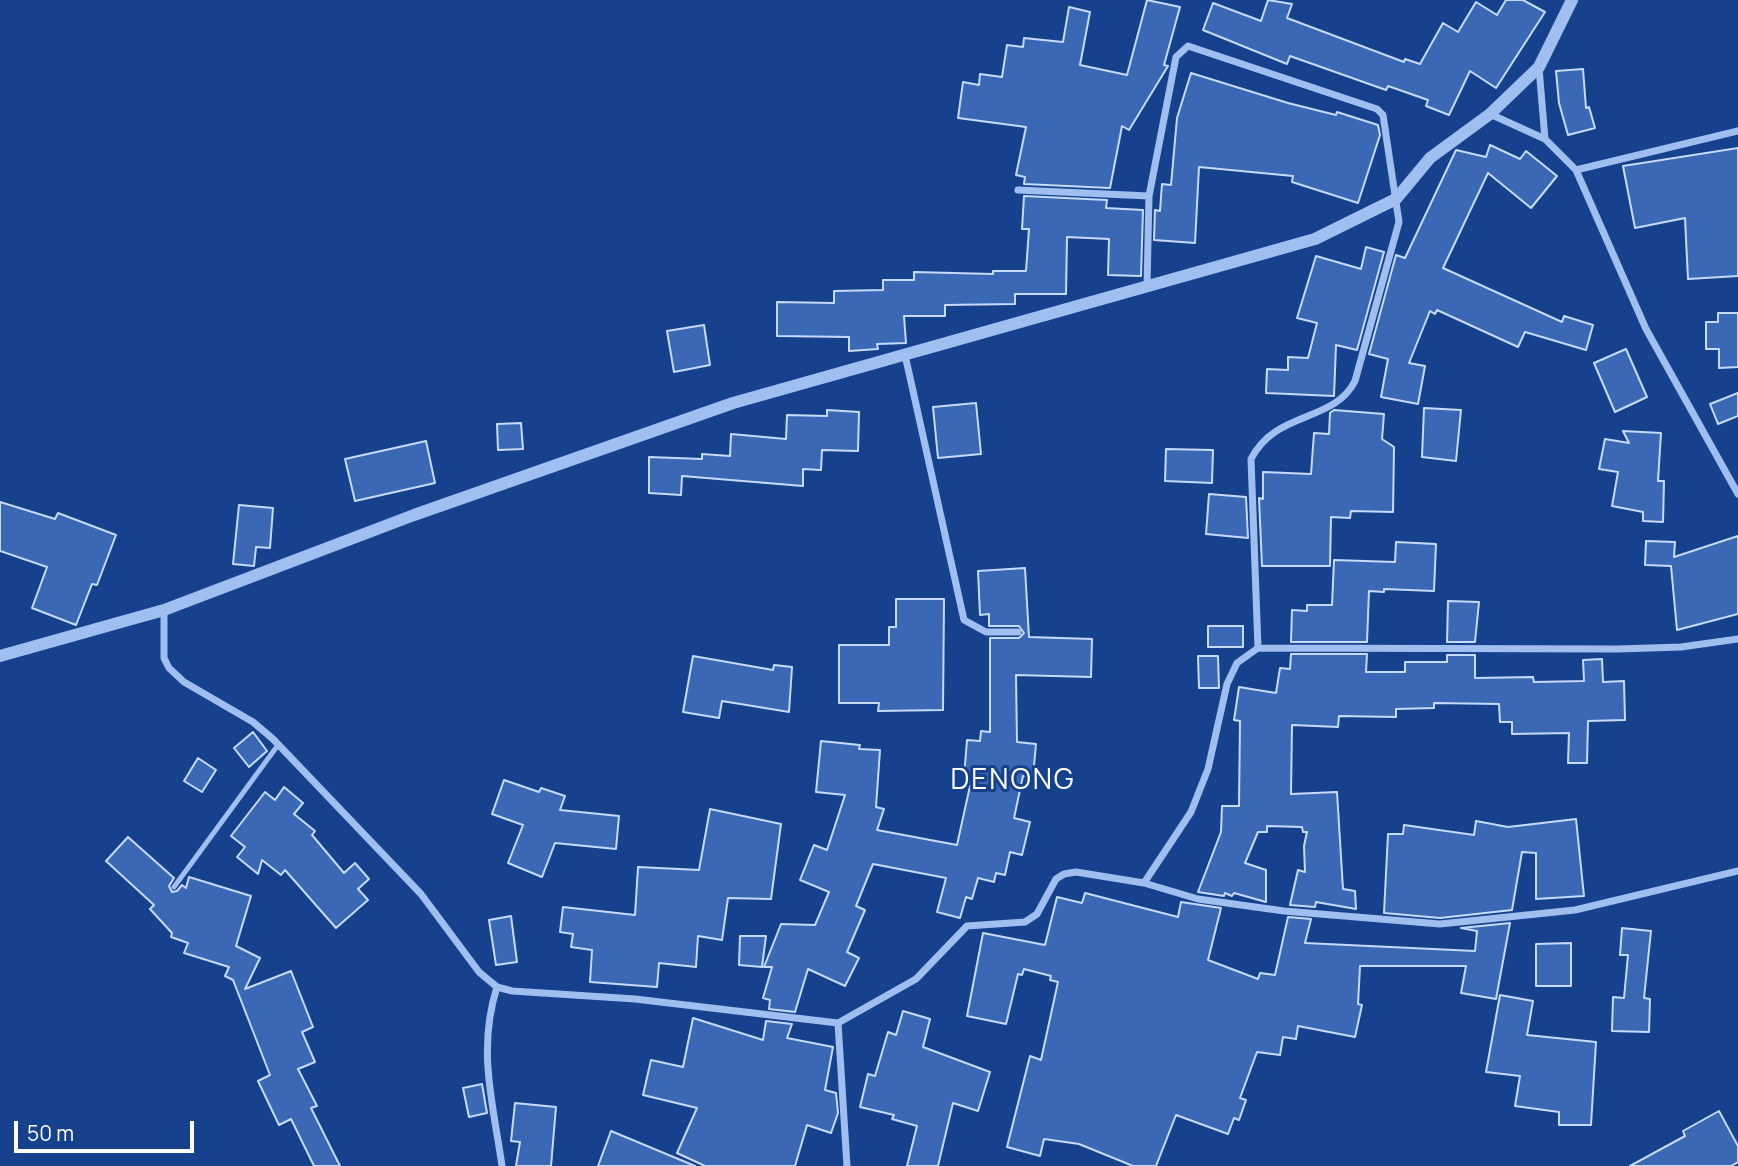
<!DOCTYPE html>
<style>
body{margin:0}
#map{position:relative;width:1738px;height:1166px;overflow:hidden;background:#16428d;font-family:Manrope,sans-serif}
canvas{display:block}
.scale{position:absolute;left:14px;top:1121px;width:180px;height:32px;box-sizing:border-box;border:4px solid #fff;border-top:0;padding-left:9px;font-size:21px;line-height:24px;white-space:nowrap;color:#fff;-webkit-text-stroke:5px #16428d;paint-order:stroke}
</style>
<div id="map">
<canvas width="1738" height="1166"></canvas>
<div class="scale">50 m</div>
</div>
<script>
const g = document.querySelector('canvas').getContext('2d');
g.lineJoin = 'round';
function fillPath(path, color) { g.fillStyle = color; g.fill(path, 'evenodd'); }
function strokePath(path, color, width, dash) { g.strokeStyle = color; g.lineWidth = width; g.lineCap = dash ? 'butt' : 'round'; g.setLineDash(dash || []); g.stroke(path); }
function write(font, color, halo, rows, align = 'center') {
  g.font = font + ' Manrope,sans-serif'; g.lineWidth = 6; g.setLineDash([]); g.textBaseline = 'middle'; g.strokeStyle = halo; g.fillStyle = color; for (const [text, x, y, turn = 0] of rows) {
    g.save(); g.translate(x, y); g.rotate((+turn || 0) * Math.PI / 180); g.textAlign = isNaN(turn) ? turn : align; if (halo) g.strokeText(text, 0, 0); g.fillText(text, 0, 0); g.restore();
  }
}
const building = new Path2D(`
 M1147,0L1180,7L1164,65L1168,66L1129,130L1122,126L1110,188L1024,184L1025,177L1016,175L1026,127L958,118L963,82L979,85L980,74L1002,77L1007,45L1023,47L1024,38L1063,42L1069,7L1090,12L1080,65L1127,75Z
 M1268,0L1292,4L1287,18L1404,62L1405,59L1420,64L1443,23L1458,32L1476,2L1497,15L1506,0H1523L1545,12L1496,88L1470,71L1449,115L1426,106L1428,100L1388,86L1386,90L1290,56L1287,64L1203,30L1213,3L1261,21Z
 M1583,69L1586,108L1589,107L1595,128L1568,135L1559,103L1556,71Z
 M1191,73L1288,103L1336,115L1337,112L1378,125L1380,135L1358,203L1292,182L1293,176L1199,167L1195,243L1154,240L1155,210L1160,211L1162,184L1171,185L1177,118Z
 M1490,145L1520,159L1526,151L1557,176L1531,208L1488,173L1443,268L1562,322L1564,316L1593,325L1586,350L1525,332L1518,347L1437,310L1435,314L1430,311L1409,363L1425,366L1418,404L1381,397L1388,359L1369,354L1396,255L1405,258L1456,150L1486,157Z
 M1738,148V276L1688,279L1685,218L1635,228L1623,166Z
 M1024,196L1107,200L1106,208L1143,210L1141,276L1108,275L1109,239L1067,237L1066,294H1015V304L945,305V316H904L906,343L877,344L878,349L849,351V337L777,336V302L834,303V291L883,290V280H914V272L993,274V271H1026L1029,229H1022Z
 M1366,247L1384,252L1357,350L1336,345L1334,396L1266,393L1267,369L1288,370V357L1308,358L1317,323L1297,318L1316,256L1361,269Z
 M1718,313H1738V367L1719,368V349H1706V322H1718Z
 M704,325L710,365L674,372L667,331Z
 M1626,349L1647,397L1615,412L1594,363Z
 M1738,393V416L1718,424L1710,404Z
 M976,403L981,454L938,458L933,407Z
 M1424,408L1461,410L1456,461L1422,457Z
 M827,410L859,412L858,451L822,450L821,470L803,469V486L682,476L681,495L649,493V457L702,459V454L730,456L731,434L786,439L787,415L827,416Z
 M1334,410L1384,414L1382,439L1394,447L1393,512L1351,511L1350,518L1331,517L1330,566H1262L1259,498L1263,499V472L1311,474L1314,433L1329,434L1330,413Z
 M521,423L523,449L498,450L497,424Z
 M1623,431L1661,433L1658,481H1664L1663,522L1643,521V512L1612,506L1618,472L1599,469L1605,439L1629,443Z
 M426,441L435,483L355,501L345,459Z
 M1166,449L1213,450L1212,483L1165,481Z
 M1209,494L1246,497L1248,538L1206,534Z
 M0,502L55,519L58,513L116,535L97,585L92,584L76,625L32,608L47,567L0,551Z
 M239,505L273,508L270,548L256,547L254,566L233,564Z
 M1738,536V614L1677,630L1671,566L1645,565L1646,541L1675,542L1674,557Z
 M1396,542L1436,544L1434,591L1384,589V592L1369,591L1367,642H1291L1292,610L1307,611V605H1332L1334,560L1395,562Z
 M1025,568L1029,637L1092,639L1091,677L1016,675L1017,742L1036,744L1033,777L1023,776L1014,818L1030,822L1022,855L1010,852L1005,875L996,873L994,882L978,878L972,899L966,897L960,918L937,912L946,878L873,864L856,906L865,910L847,952L859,958L845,986L808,969L795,1012L769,1009L770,1000L763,998L772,967H764L781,924L815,925L829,892L800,880L814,845L827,850L845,795L816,792L821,741L860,745L859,749L880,750L876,807L884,809L877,830L957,845L972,777H964L967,740L980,741L981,731L990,732V638H1019L1024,633L1019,626H989V614L980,615L978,571Z
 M896,599H944L943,710L878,711L879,703H839V645H889V627H896Z
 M1448,601L1479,602L1475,642H1447Z
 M1208,626H1243V647H1208Z
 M1291,654H1367L1366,672H1405V662H1447V655H1475V678L1533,677L1534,682L1584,681L1583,660L1602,659L1603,682L1624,681L1625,720L1588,721L1587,763H1568L1569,733L1512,734V722H1500L1499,704L1434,703V708L1396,709V717L1339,716L1338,727L1292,725L1291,794L1337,792L1343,889L1355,891L1356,909L1316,902L1315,907L1290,905L1298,870L1305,872L1304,846L1307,832H1303L1302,827L1267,826V832H1258L1245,863L1266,870V902L1234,893L1232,896L1225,893L1224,896L1198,892L1221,832L1222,806H1239L1240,721L1234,720L1239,687L1276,693L1280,668L1290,669Z
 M693,656L773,670L774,665L792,667L789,712L722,701L719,718L683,712Z
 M1198,656H1218L1219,688H1199Z
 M253,732L267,751L249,767L234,748Z
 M198,758L216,770L202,792L184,781Z
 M504,780L539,792L541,788L565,796L560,810L619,816L616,849L555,843L542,877L508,863L523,825L492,814Z
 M284,787L303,803L294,814L315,831L312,835L344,873L355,863L369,879L358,889L368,900L336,928L285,870L281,875L262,860L258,874L237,857L245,847L231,836L265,792L275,800Z
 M710,809L781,824L771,899L728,898L722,940L698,936L696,967L659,963L657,987L590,982L592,950L571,947L573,934L560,932L563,907L635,915L638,867L699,870Z
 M1576,819L1584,896L1536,899V853L1522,852L1512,910L1440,918L1384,913L1388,834H1403L1404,825L1474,835L1476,821L1508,827Z
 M128,837L174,878L169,886L172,892L177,891L182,885L186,888L189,877L251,896L236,946L260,958L245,989L291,971L313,1027L302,1032L315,1062L298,1069L317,1106L311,1108L340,1166H314L291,1119L279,1125L258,1081L270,1075L233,980L225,976L229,967L184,953L188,943L171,937L172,933L150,909L154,905L106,861Z
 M1085,893L1178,917L1181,902L1221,908L1208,960L1258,979L1260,973L1275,975L1288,917L1311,919L1305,943L1475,951L1477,931L1461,928L1510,923L1496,999L1461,993L1466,966H1360L1358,1004L1362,1005L1355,1037L1298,1026L1296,1039L1283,1037L1280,1055L1257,1052L1240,1098L1246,1100L1239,1120L1234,1118L1228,1134L1176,1115L1156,1166H1133L1079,1144L1044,1139L1040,1156L1007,1147L1030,1056L1041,1060L1058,982L1050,980L1051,976L1024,969L1022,975L1018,974L1006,1024L967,1016L983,933L1045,945L1057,897L1082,903Z
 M511,916L517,962L496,965L489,920Z
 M1622,928L1651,931L1644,998L1650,999L1649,1032L1612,1031L1613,997L1624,998L1628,955H1620Z
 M740,936H766L762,967L739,965Z
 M1571,943V986H1536V944Z
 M1500,995L1533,1001L1527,1035L1596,1042L1591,1125H1559V1112L1515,1106L1520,1076L1486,1072Z
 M903,1011L930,1019L923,1047L990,1072L978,1111L953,1103L938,1166H907L917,1126L892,1119L894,1115L860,1107L868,1074L875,1076L888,1032L896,1035Z
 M693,1018L763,1040L766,1021L792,1024L787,1038L833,1047L825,1090L836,1093L838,1113L831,1133L807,1125L795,1166H705L677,1153L697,1108L643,1095L651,1060L683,1067Z
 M482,1084L487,1113L469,1117L463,1088Z
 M515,1103L556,1107L551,1166H516L520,1142L511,1141Z
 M1719,1111L1738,1146V1162L1731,1166H1630L1685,1136L1683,1131Z
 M611,1131L695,1166H598Z`);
fillPath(building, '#3a68b4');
strokePath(building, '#c6dbfb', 2);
strokePath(new Path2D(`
 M174,887L278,745`), '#a0bff0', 5);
strokePath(new Path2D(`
 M1539,68L1545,139L1576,170L1646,329L1738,494
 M1490,114L1545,139
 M1576,170L1738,131
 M1018,190L1149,196
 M1147,287L1149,196L1176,57L1188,46L1377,109L1383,115L1399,222L1355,381C1334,423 1276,410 1251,459L1258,648
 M905,355L964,620L986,632H1018
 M164,610V658L169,668L184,682L253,722L273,739L421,894L479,972L497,987L512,991L635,999L838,1023
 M1144,883L1191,812L1208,769L1227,684L1237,663L1258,648L1618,649L1681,647L1738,639
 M497,987C477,1050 493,1103 502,1166
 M847,1166L838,1023L916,979L967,926L1025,922L1037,914L1056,879L1064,874L1076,872L1144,883L1198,899L1284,911L1440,924L1575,910L1738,871`), '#a0bff0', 7);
strokePath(new Path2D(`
 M0,656L164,610L414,515L733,403L1315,239L1396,199L1430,158L1490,114L1539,67L1572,0`), '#a0bff0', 12);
g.letterSpacing = '2px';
write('28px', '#fff', '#16428d', [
 ["DENONG",1013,781]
]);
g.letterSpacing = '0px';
</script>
